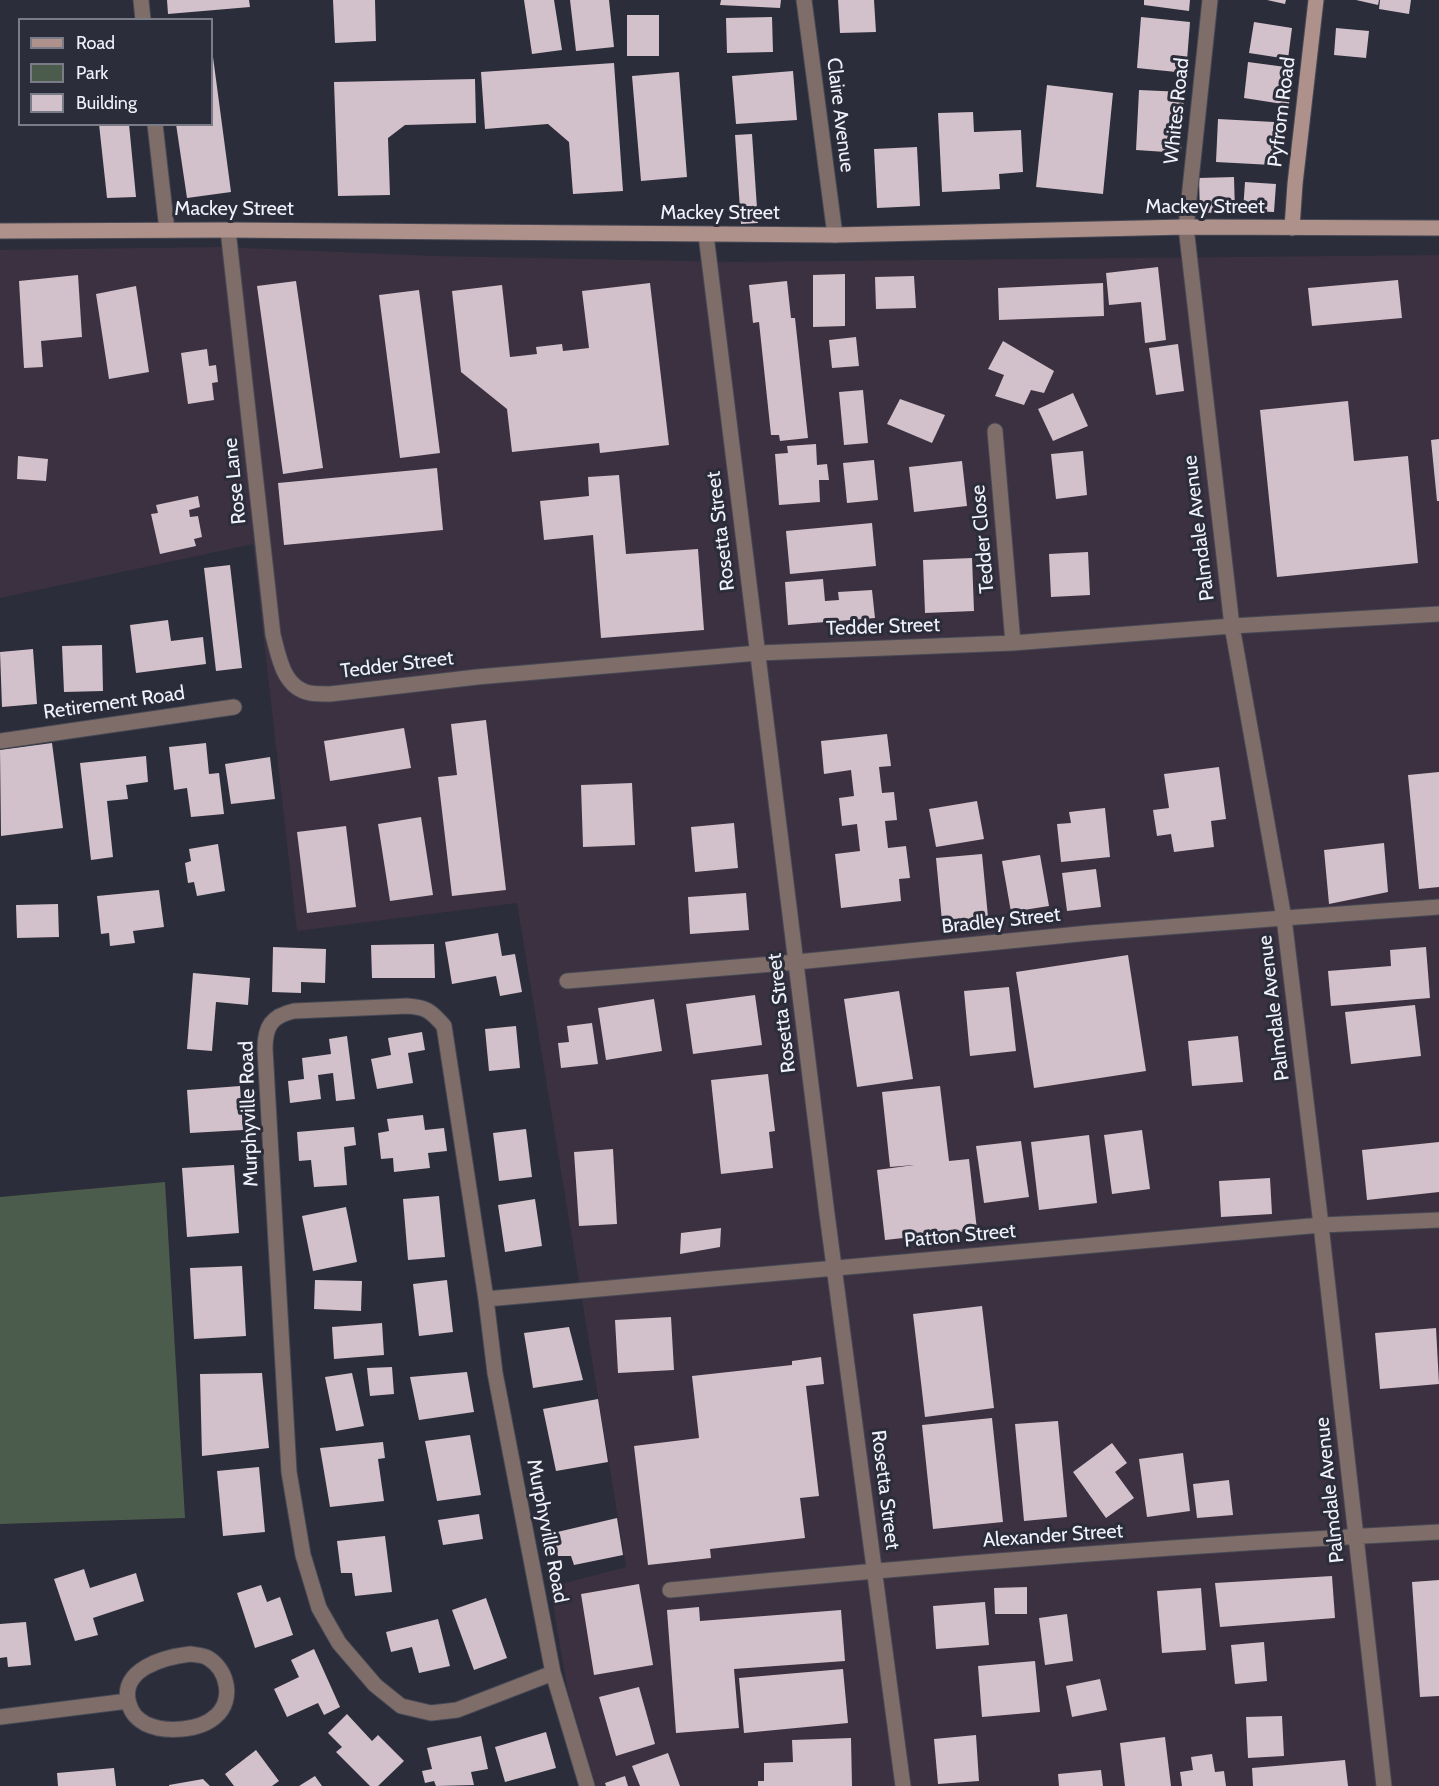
<!DOCTYPE html>
<style>
body{margin:0}
#map{position:relative;width:1439px;height:1786px;overflow:hidden;background:#2b2d3a;font-family:Cabin,sans-serif}
canvas{display:block}
.legend{position:absolute;left:18px;top:18px;width:195px;height:108px;box-sizing:border-box;background:#2b2d3a;border:2px solid #7a7c87;margin:0;padding:8px 10px;list-style:none;font-size:18px;color:#f0f2fb}
.legend li{display:flex;align-items:center;gap:12px;height:30px}
.legend b{width:30px;border:2px solid #7a7c87}
</style>
<div id="map">
<canvas width="1439" height="1786"></canvas>
<ul class="legend">
<li><b style="height:8px;background:#ad918a"></b>Road</li>
<li><b style="height:16px;background:#4c5c4c"></b>Park</li>
<li><b style="height:16px;background:#d2c0ca"></b>Building</li>
</ul>
</div>
<script>
const g = document.querySelector('canvas').getContext('2d');
g.lineJoin = 'round';
function fillPath(path, color) { g.fillStyle = color; g.fill(path, 'evenodd'); }
function strokePath(path, color, width, dash) { g.strokeStyle = color; g.lineWidth = width; g.lineCap = dash ? 'butt' : 'round'; g.setLineDash(dash || []); g.stroke(path); }
function write(font, color, halo, rows, align = 'center') {
  g.font = font + ' Cabin,sans-serif'; g.lineWidth = 6; g.setLineDash([]); g.textBaseline = 'middle'; g.strokeStyle = halo; g.fillStyle = color; for (const [text, x, y, turn = 0] of rows) {
    g.save(); g.translate(x, y); g.rotate((+turn || 0) * Math.PI / 180); g.textAlign = isNaN(turn) ? turn : align; if (halo) g.strokeText(text, 0, 0); g.fillText(text, 0, 0); g.restore();
  }
}
fillPath(new Path2D(`
 M220,247L436,256L733,262L1439,255V1786H596L568,1692L550,1587L626,1567L517,903L297,931L253,544L0,598V250Z`), '#3c3140');
fillPath(new Path2D(`
 M165,1182L185,1518L0,1524V1197Z`), '#4c5c4c');
fillPath(new Path2D(`
 M167,0H249L250,7L168,14Z
 M333,0H375L376,41L335,43Z
 M524,0H554L562,50L532,54Z
 M570,0H609L614,47L576,51Z
 M721,0H781L780,8L720,5Z
 M838,0H874L876,32L840,33Z
 M1144,0H1190L1189,11L1144,5Z
 M1267,0H1286L1285,4Z
 M1356,0H1379L1378,5Z
 M1380,0H1411L1409,14L1379,9Z
 M627,15H659V56H627Z
 M772,17L773,52L727,53L726,18Z
 M1141,17L1190,22L1186,73L1137,68Z
 M1254,22L1292,28L1288,59L1249,53Z
 M1336,28L1369,31L1366,58L1334,55Z
 M212,57H213L231,192L187,198L176,124H212Z
 M1248,62L1293,68L1289,105L1244,98Z
 M614,63L623,191L573,194L569,142L548,124L485,129L481,72Z
 M793,71L797,120L736,124L732,76Z
 M679,72L687,177L641,181L632,76Z
 M475,79L476,123L405,125L388,138L390,195L338,196L334,82Z
 M1047,85L1113,93L1103,194L1036,187Z
 M1139,90L1184,92L1181,153L1136,150Z
 M973,112L974,132L1021,130L1023,172L999,174L1000,189L942,192L938,113Z
 M1218,119L1274,122L1272,165L1216,162Z
 M99,124H129L136,197L107,198Z
 M752,134L758,223L741,224L735,135Z
 M917,147L920,206L877,208L874,149Z
 M1234,177L1235,212L1200,213L1199,178Z
 M1245,182L1276,184L1274,212L1243,211Z
 M1158,267L1166,340L1145,343L1141,302L1109,305L1106,273Z
 M845,274V326L813,327V275Z
 M78,275L82,337L41,341L43,367L24,368L19,281Z
 M914,276L916,308L876,309L875,277Z
 M1398,280L1402,318L1312,326L1308,288Z
 M296,281L323,468L283,474L257,286Z
 M787,281L791,318H795L808,438L780,441L779,435H771L759,322L753,323L749,285Z
 M650,283L669,445L600,453L599,443L512,452L507,409L461,372L452,291L502,285L510,357L537,354L536,347L562,344L563,351L589,348L582,291Z
 M1103,283L1104,316L999,320L998,288Z
 M136,286L149,372L109,379L96,294Z
 M419,290L440,453L400,458L379,295Z
 M856,337L859,366L832,368L829,340Z
 M1003,341L1054,371L1044,393L1031,390L1024,405L995,396L1004,375L988,369Z
 M1178,344L1184,391L1156,395L1149,348Z
 M207,349L209,366L216,365L218,382L212,383L214,400L188,404L181,353Z
 M863,390L868,443L844,445L839,392Z
 M1073,393L1088,426L1053,441L1038,409Z
 M900,399L945,415L932,443L887,424Z
 M1348,401L1354,461L1408,456L1418,563L1277,577L1260,410Z
 M1439,439V501H1437L1431,440Z
 M816,444L817,465L827,464L829,480H819L820,502L779,505L775,454L788,453L787,446Z
 M1083,451L1087,495L1056,499L1051,454Z
 M18,456L48,459L46,481L17,479Z
 M874,460L878,500L847,503L843,463Z
 M962,461L967,506L914,512L909,467Z
 M437,468L443,530L284,545L278,483Z
 M619,475L626,554L698,549L704,630L601,638L593,535L544,540L540,501L589,496L588,477Z
 M198,496L200,507L189,510L190,517L198,516L202,537L194,539L196,546L160,554L151,514L158,513L156,505Z
 M872,523L876,566L790,574L786,531Z
 M1088,552L1090,595L1051,597L1049,554Z
 M972,558L974,611L925,613L923,560Z
 M230,565L242,668L216,671L204,568Z
 M823,579L825,601L839,600L838,592L872,590L875,618L788,625L785,582Z
 M168,620L171,641L203,637L206,664L136,673L130,625Z
 M102,645L103,691L64,692L62,646Z
 M33,649L37,704L2,707L0,652Z
 M486,720L506,890L452,896L438,777L457,775L451,724Z
 M404,728L411,768L330,781L324,741Z
 M887,734L891,766L879,767L882,793L894,792L897,820L885,821L888,848L906,846L910,878L899,879L901,901L841,908L835,854L860,851L857,824L842,826L839,798L854,796L851,770L824,774L821,741Z
 M52,743L63,828L1,836L0,750Z
 M206,743L209,774L219,773L224,814L191,817L187,788L174,790L169,747Z
 M146,756L148,782L126,785L128,799L107,801L113,857L91,860L80,763Z
 M270,757L275,799L231,804L225,764Z
 M1219,767L1226,819L1211,821L1214,847L1174,852L1171,834L1157,836L1153,810L1169,808L1164,774Z
 M1439,772V887L1419,889L1408,775Z
 M632,783L635,845L583,847L581,785Z
 M977,801L984,839L936,847L929,809Z
 M1105,808L1110,857L1061,862L1057,824L1071,823L1069,812Z
 M421,817L433,895L390,901L378,824Z
 M734,823L738,868L695,872L691,827Z
 M346,826L356,907L307,913L297,832Z
 M1384,843L1388,892L1329,904L1324,850Z
 M218,844L225,891L197,896L194,882L188,883L185,863L191,861L189,849Z
 M982,854L988,917L942,921L936,858Z
 M1040,855L1049,906L1011,912L1002,861Z
 M1096,869L1101,907L1067,911L1062,873Z
 M159,890L164,927L133,931L135,943L110,946L109,933L101,934L97,896Z
 M746,893L749,930L690,934L688,897Z
 M58,904L59,937L17,938L16,905Z
 M498,933L502,956L515,954L522,992L500,996L496,976L452,984L445,942Z
 M434,944L435,978H372L371,945Z
 M273,947L326,949L325,983L301,982V993L272,992Z
 M1426,947L1430,998L1331,1006L1328,971L1391,966L1390,950Z
 M1128,955L1146,1071L1034,1088L1016,972Z
 M193,973L250,978L248,1005L216,1002L212,1051L187,1049Z
 M1009,987L1016,1051L970,1056L964,991Z
 M899,991L913,1079L857,1087L844,999Z
 M755,995L762,1045L693,1054L686,1004Z
 M654,999L662,1051L606,1060L598,1008Z
 M1415,1005L1421,1056L1351,1064L1345,1012Z
 M592,1023L598,1064L561,1068L558,1043L569,1042L567,1026Z
 M516,1026L520,1068L489,1071L485,1029Z
 M422,1032L425,1050L408,1053L413,1083L377,1089L371,1059L391,1055L388,1038Z
 M347,1036L355,1099L336,1101L333,1073L318,1075L321,1099L290,1103L288,1081L304,1079L302,1058L331,1054L329,1039Z
 M1238,1036L1243,1082L1192,1086L1188,1041Z
 M768,1074L775,1131L769,1132L773,1168L721,1174L711,1080Z
 M240,1086L243,1130L190,1133L187,1090Z
 M940,1086L949,1161L969,1159L977,1230L885,1240L877,1170L914,1165L890,1167L882,1092Z
 M423,1115L425,1130L444,1128L447,1151L428,1153L430,1168L394,1172L393,1158L381,1159L378,1133L389,1131L387,1119Z
 M354,1127L356,1145L344,1147L347,1185L314,1187L311,1160L299,1161L297,1132Z
 M526,1129L532,1177L499,1181L493,1133Z
 M1142,1130L1150,1189L1112,1194L1104,1135Z
 M1089,1135L1097,1203L1039,1210L1031,1142Z
 M1021,1141L1029,1197L984,1203L976,1146Z
 M1439,1142V1192L1367,1200L1362,1150Z
 M613,1149L617,1224L579,1226L574,1152Z
 M234,1165L239,1233L187,1237L182,1168Z
 M1270,1178L1272,1214L1221,1217L1219,1181Z
 M439,1196L445,1257L408,1260L403,1199Z
 M535,1199L542,1246L505,1252L498,1205Z
 M346,1207L357,1262L313,1271L302,1216Z
 M721,1228L720,1247L680,1254L681,1233Z
 M242,1266L246,1336L194,1339L190,1268Z
 M315,1280L362,1281L361,1311L314,1309Z
 M447,1280L453,1332L419,1336L413,1284Z
 M982,1306L994,1408L925,1417L913,1314Z
 M671,1317L674,1370L618,1373L615,1320Z
 M382,1323L384,1355L334,1359L332,1327Z
 M569,1327L583,1380L533,1388L524,1333Z
 M1436,1328L1439,1384L1380,1389L1375,1333Z
 M821,1357L824,1384L806,1386L819,1496L800,1498L805,1538L710,1549L711,1558L648,1565L634,1446L699,1438L692,1376L792,1365V1361Z
 M392,1367L394,1394L370,1396L367,1368Z
 M467,1372L474,1412L419,1420L410,1377Z
 M262,1373L269,1448L202,1456L200,1374Z
 M352,1373L364,1426L336,1431L325,1377Z
 M598,1399L608,1462L556,1471L543,1409Z
 M992,1418L1003,1522L933,1529L922,1425Z
 M1058,1421L1067,1517L1024,1521L1015,1424Z
 M470,1435L481,1495L437,1501L425,1441Z
 M383,1442L385,1458L378,1459L384,1501L330,1507L320,1448Z
 M1112,1443L1127,1463L1115,1472L1134,1498L1106,1518L1073,1472Z
 M1183,1453L1190,1511L1147,1517L1139,1459Z
 M259,1467L265,1532L223,1536L217,1471Z
 M1229,1480L1233,1515L1197,1518L1193,1484Z
 M479,1514L483,1539L443,1545L438,1520Z
 M617,1518L623,1555L574,1565L571,1556H558L553,1533Z
 M385,1536L392,1592L355,1596L352,1573H341L337,1541Z
 M84,1569L90,1588L136,1573L144,1601L93,1618L98,1635L75,1641L54,1579Z
 M1332,1576L1335,1618L1220,1627L1215,1583Z
 M1439,1580V1696L1420,1697L1412,1582Z
 M639,1584L653,1665L594,1675L581,1594Z
 M261,1585L267,1602L280,1597L293,1635L255,1648L237,1593Z
 M1027,1587V1614H995L994,1588Z
 M1201,1588L1206,1650L1162,1653L1157,1591Z
 M486,1598L507,1658L474,1670L452,1610Z
 M985,1602L989,1645L936,1649L933,1606Z
 M699,1607L700,1621L841,1610L845,1661L734,1669L739,1728L676,1733L667,1610Z
 M1067,1614L1073,1661L1045,1665L1039,1618Z
 M438,1619L450,1666L419,1673L412,1647L391,1652L386,1632Z
 M26,1622L31,1665L8,1667L7,1657L0,1658V1624Z
 M1264,1642L1267,1681L1235,1684L1231,1645Z
 M314,1649L340,1707L324,1715L318,1703L287,1717L274,1689L299,1677L291,1660Z
 M1035,1661L1040,1712L982,1717L978,1666Z
 M843,1669L848,1723L744,1733L739,1678Z
 M1100,1679L1107,1710L1072,1717L1066,1686Z
 M639,1687L655,1744L616,1756L599,1697Z
 M347,1714L372,1741L378,1735L404,1761L378,1786H370L336,1752L342,1747L328,1733Z
 M1282,1716L1284,1756L1248,1758L1246,1717Z
 M546,1732L556,1768L505,1782L495,1747Z
 M976,1735L979,1781L938,1784L934,1739Z
 M481,1736L488,1769L471,1772L474,1785L436,1786L434,1781L425,1783L422,1771L432,1769L427,1748Z
 M1165,1737L1171,1786H1125L1120,1743Z
 M851,1738L852,1786H758V1781H764V1763L793,1762L792,1740Z
 M256,1750L279,1781L272,1786H234L225,1774Z
 M668,1753L680,1786H640L632,1766Z
 M1212,1754L1215,1772L1224,1771L1226,1786H1182L1180,1772L1193,1770L1191,1757Z
 M1345,1760L1348,1786H1253L1252,1768Z
 M114,1768L116,1786H58L57,1773Z
 M1101,1770L1103,1786H1059L1058,1774Z
 M315,1776L322,1786H299Z
 M625,1776L628,1786H606L605,1783Z
 M203,1779L210,1786H169V1785Z`), '#d2c0ca');
const street = new Path2D(`
 M141,0L143,20
 M804,0L835,235
 M1210,0L1186,227L1232,626L1284,918L1321,1225L1384,1786
 M155,124L167,230
 M228,230L273,635C279,657 283,688 310,693C317,694 323,694 330,694L477,677L758,653L1013,643L1232,626L1439,614
 M706,235L827,1214L903,1786
 M995,431L1013,643
 M0,741L234,707
 M567,981L797,962L1089,933L1284,918L1439,907
 M486,1299L1321,1225L1439,1220
 M670,1590C926,1565 1182,1545 1439,1532
 M190,1654C196,1655 203,1655 208,1658C228,1670 234,1700 216,1716C200,1731 165,1733 146,1724C137,1719 132,1714 129,1704C118,1669 165,1657 190,1654Z
 M553,1673L457,1710L431,1713L401,1706L375,1685L339,1643L319,1608L303,1555L289,1472L265,1049C265,1027 271,1016 294,1011L407,1006C426,1007 431,1011 444,1026L486,1299L495,1373L553,1673L587,1786
 M0,1717L128,1701`);
const secondary = new Path2D(`
 M1292,228L1295,184L1316,0
 M0,231L228,230L835,235L1186,227L1439,228`);
strokePath(street, '#474955', 17);
strokePath(secondary, '#474955', 17);
strokePath(street, '#7f6d69', 15);
strokePath(secondary, '#ad918a', 15);
write('20px', '#f0f2fb', '#2b2d3a', [
 ["Whites Road",1177,111,-84],
 ["Pyfrom Road",1282,112,-83],
 ["Claire Avenue",840,115,83],
 ["Mackey Street",1205,207],
 ["Mackey Street",234,209],
 ["Mackey Street",720,213],
 ["Rose Lane",235,481,-96],
 ["Palmdale Avenue",1199,528,-97],
 ["Rosetta Street",721,531,-97],
 ["Tedder Close",983,539,-95],
 ["Tedder Street",883,627,-2],
 ["Tedder Street",397,665,-7],
 ["Retirement Road",114,703,-8],
 ["Bradley Street",1001,921,-6],
 ["Palmdale Avenue",1274,1008,-97],
 ["Rosetta Street",782,1013,-97],
 ["Murphyville Road",249,1114,-92],
 ["Patton Street",960,1236,-5],
 ["Rosetta Street",885,1490,83],
 ["Palmdale Avenue",1330,1490,-96],
 ["Murphyville Road",547,1531,79],
 ["Alexander Street",1053,1536,-4]
]);
</script>
